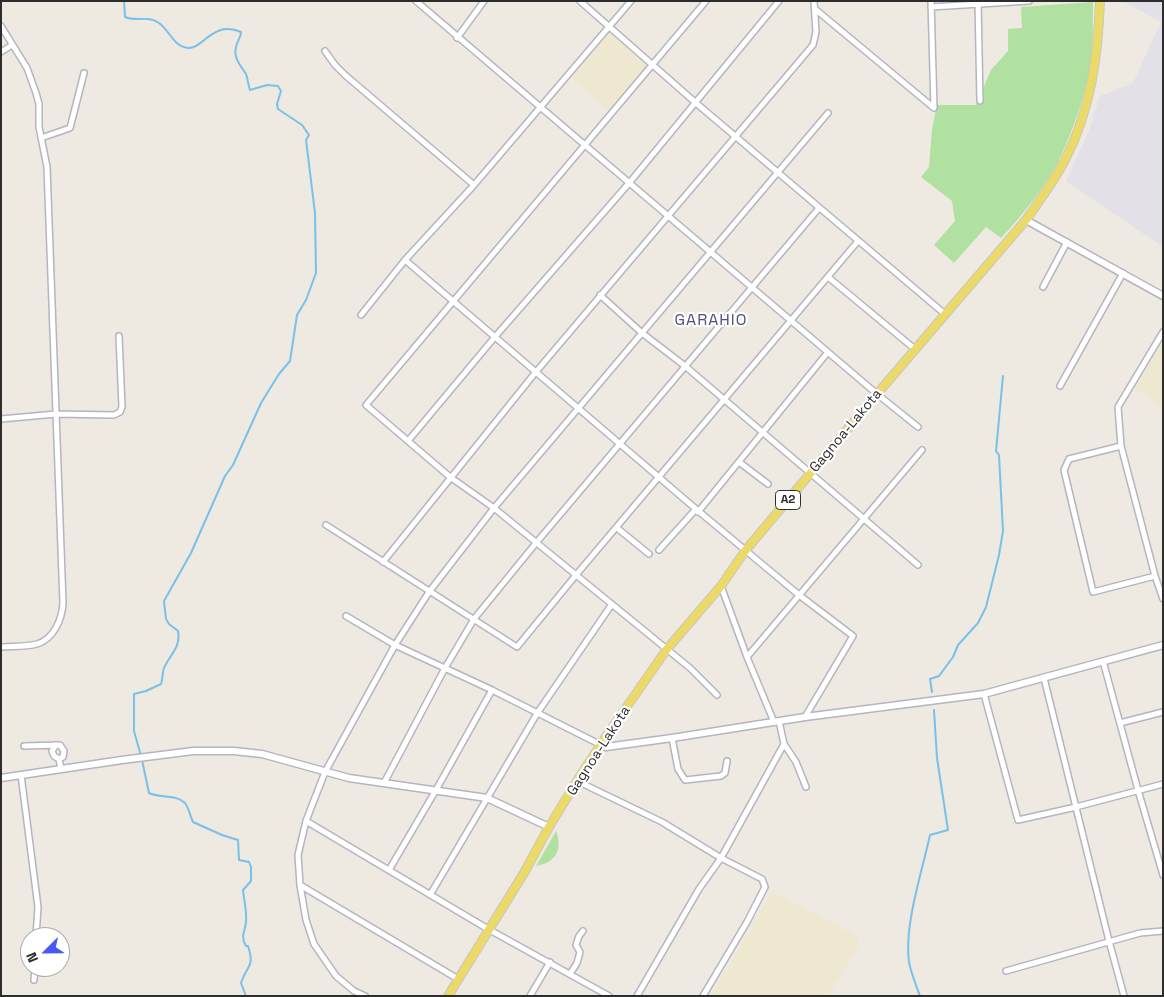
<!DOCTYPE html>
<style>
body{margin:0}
#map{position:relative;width:1164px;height:997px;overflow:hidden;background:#eee9e1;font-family:"Space Grotesk",sans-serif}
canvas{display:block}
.frame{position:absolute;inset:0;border:2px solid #2d2d2d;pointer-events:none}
.north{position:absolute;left:20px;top:927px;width:50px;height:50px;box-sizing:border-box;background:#fff;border:1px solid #ababab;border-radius:50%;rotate:247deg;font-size:14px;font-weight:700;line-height:20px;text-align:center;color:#2d2d2d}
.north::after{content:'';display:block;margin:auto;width:18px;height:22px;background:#4958f2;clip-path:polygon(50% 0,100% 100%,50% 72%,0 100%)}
</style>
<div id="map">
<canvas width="1164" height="997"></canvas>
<div class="frame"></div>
<div class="north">N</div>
</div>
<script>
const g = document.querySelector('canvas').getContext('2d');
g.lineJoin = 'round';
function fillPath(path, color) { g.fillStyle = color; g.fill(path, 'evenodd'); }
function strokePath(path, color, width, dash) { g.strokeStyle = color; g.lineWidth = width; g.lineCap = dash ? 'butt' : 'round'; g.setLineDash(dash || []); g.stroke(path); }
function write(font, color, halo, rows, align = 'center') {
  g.font = font + ' "Space Grotesk",sans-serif'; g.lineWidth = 4.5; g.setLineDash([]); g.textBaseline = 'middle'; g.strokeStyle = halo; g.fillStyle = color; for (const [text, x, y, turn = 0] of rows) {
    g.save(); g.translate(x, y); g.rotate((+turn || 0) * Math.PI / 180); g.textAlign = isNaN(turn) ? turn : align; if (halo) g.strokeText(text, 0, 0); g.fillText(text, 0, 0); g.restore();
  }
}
fillPath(new Path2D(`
 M1123,1H1163V247L1066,181L1088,133L1100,96L1133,83L1161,22Z`), '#e3e0e7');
fillPath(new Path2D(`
 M610,32L648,66L608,111L572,78Z
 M1163,340V406L1135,389Z
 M775,893L857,936L860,943L828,996H711L770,895Z`), '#eee8d1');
fillPath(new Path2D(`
 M1093,2C1093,19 1093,36 1092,52C1089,85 1073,132 1058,162C1044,188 1022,216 1001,238L986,227L954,263L934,245L955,221L952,201L921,177L929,167L932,129L937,105H976L991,70L1008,51V29L1022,28L1021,7Z
 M556,831C563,849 556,863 536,866Z`), '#b0e1a0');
strokePath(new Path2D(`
 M124,1L125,17C136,22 149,15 159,23C170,31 173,46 188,48C203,49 213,20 241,32C241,38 237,41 236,47C233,58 241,66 246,74C248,79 248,85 250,90L267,85L278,86L281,91L277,104L278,109L302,125L309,135L306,140L315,213L316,273L306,300L297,315L290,361L279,374L261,403L233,465L225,476L191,553L164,601L166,619L169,624L178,631C181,648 170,654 164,668C162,673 163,679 161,684L146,691L134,694V731L141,756
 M932,692L930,679L939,676L953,657L958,645L978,623L986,607L999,555L1003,531L999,455L996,451L1003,376
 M142,760L149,793C159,798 176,794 185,803C189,808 190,816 193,822L222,835L238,840L239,860L249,862L251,867V881L243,890C244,899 247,913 246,922C245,932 240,936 246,946H248C255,967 247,965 241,983L246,996
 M920,996C916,985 911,973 909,962C904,925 922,872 930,835L948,830L937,758L934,710`), '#79c0ea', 2);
const minor = new Path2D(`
 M416,1L877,394L918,427
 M580,1L696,103L946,315
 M706,1L366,405L450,477L494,508L690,668L717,695
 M978,1L980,101
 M931,7L1029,1
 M815,9L934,108L931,1
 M1,26L27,68L36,93L39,104V127L47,167L63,603C62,619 54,639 37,644C26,647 12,646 1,647
 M457,38L484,1
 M325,51L335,65L345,75L474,185
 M1,52L12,45
 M41,138L70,128L84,73
 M405,260L696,509L799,595L853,636L805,717
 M828,277L916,350
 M1043,287L1067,242
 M600,295L642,333L685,366L918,565
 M361,315L405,260L474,185L631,1
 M1163,332L1118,407L1121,446L1155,576L1163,599
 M1060,386L1123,273
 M1,419L56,414L114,415L120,412L122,407L119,336
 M408,441L494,338L630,182L779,1
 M1121,446L1069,459L1064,470L1093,592L1155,576
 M739,462L768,484
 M698,512L828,352
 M326,525L517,647L576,575L858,241
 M617,528L649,554
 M659,550L696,509
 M383,562L535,373L813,45L816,32L814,1
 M721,586L747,657L774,722
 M346,616L395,645L492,690L601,745
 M747,657L922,450
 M1103,661L1138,790L1163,875
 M1044,678L1109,941L1124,996
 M984,694L1018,820L1076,807L1163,784
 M1120,723L1163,712
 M672,738L678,769L685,780L721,776L725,773L727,761
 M784,744L796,762L806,787
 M56,745L52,751L54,756L59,759L61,769
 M24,746L60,745L64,751L63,757L59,759
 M21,775L38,907L36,937
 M577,781L662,822L721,858L762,879L765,887L747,922L703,996
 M384,783L445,668L474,619L536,543L819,208
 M306,821L488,929L609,996
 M389,870L436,790L492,690
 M300,885L458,979
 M430,895L538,712L612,604
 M1006,971L1140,933L1163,931
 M570,974L577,963L580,952L576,945L579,936L583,931
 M34,980L35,967
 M365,996L354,991L336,976L314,944L306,920L300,885L298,855L306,821L325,772L395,645L429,592L494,508L828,113
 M530,996L550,962
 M637,996L699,889L721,858L784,744L779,721`);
const tertiary = new Path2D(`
 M1026,220L1163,296
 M601,745L606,747L672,738L805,717L984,694L1163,645
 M1,778L122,760L193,751H234L262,754L349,778L487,798L549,827`);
const primary = new Path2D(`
 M448,996L524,873L549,827L577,781L605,738L667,649L721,586L745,551L877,394L1026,220C1040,200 1055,180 1066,158C1091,109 1098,55 1100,1`);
strokePath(minor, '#b4b5c0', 8);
strokePath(tertiary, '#b4b5c0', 9);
strokePath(primary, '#c8c8c8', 10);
strokePath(minor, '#fff', 5);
strokePath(tertiary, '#fff', 6);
strokePath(primary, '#ebda68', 8);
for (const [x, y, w] of [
 [788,500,25]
]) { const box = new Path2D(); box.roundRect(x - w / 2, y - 9.5, w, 19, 4); g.fillStyle = '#fff'; g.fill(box); strokePath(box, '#2d2d2d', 1); }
write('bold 12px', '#2d2d2d', null, [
 ["A2",788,500]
]);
write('14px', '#2d2d2d', '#fff', [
 ["Gagnoa-Lakota",846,431,-50],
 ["Gagnoa-Lakota",599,751,-57]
]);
g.letterSpacing = '1px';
write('16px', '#4f527c', '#fff', [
 ["GARAHIO",711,321]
]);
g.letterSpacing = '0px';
</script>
